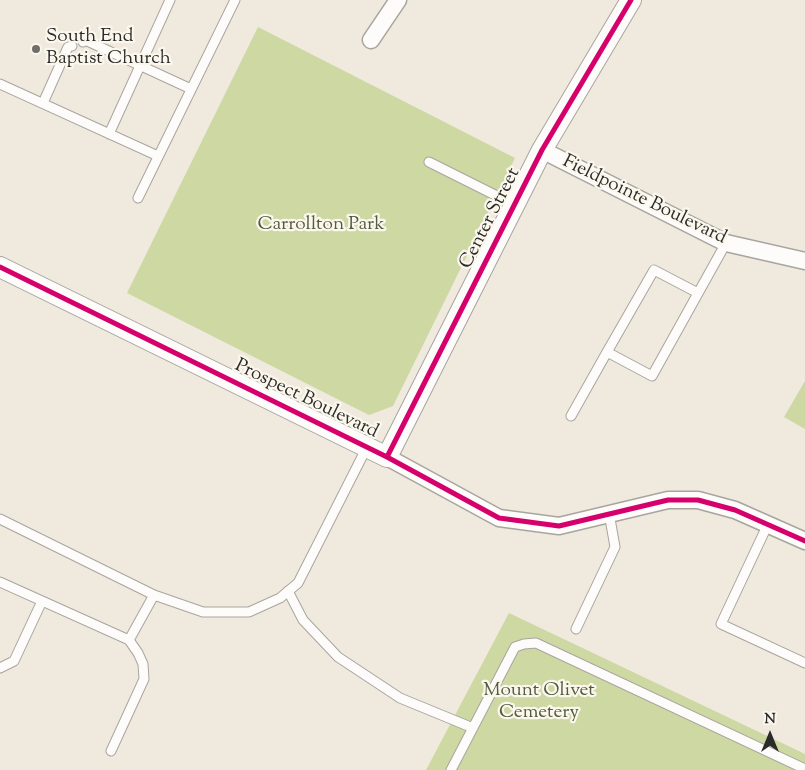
<!DOCTYPE html>
<style>
body{margin:0}
#map{position:relative;width:805px;height:770px;overflow:hidden;background:#f0e9de;font-family:"Sorts Mill Goudy",serif}
canvas{display:block}
.north{position:absolute;left:745px;top:710px;width:50px;height:50px;-webkit-text-stroke:4px #fbf7ec;paint-order:stroke;rotate:0deg;font-size:14px;font-weight:700;line-height:20px;text-align:center;color:#2b2b2b}
.north::after{content:'';display:block;margin:auto;width:18px;height:22px;background:#2b2b2b;clip-path:polygon(50% 0,100% 100%,50% 72%,0 100%)}
</style>
<div id="map">
<canvas width="805" height="770"></canvas>
<div class="north">N</div>
</div>
<script>
const g = document.querySelector('canvas').getContext('2d');
g.lineJoin = 'round';
function fillPath(path, color) { g.fillStyle = color; g.fill(path, 'evenodd'); }
function strokePath(path, color, width, dash) { g.strokeStyle = color; g.lineWidth = width; g.lineCap = dash ? 'butt' : 'round'; g.setLineDash(dash || []); g.stroke(path); }
function write(font, color, halo, rows, align = 'center') {
  g.font = font + ' "Sorts Mill Goudy",serif'; g.lineWidth = 4.5; g.setLineDash([]); g.textBaseline = 'middle'; g.strokeStyle = halo; g.fillStyle = color; for (const [text, x, y, turn = 0] of rows) {
    g.save(); g.translate(x, y); g.rotate((+turn || 0) * Math.PI / 180); g.textAlign = isNaN(turn) ? turn : align; if (halo) g.strokeText(text, 0, 0); g.fillText(text, 0, 0); g.restore();
  }
}
fillPath(new Path2D(`
 M258,27L515,158L393,406L369,415L127,293Z
 M805,381V429L784,417Z
 M509,613L805,754V770H426Z`), '#cdd8a2');
const service = new Path2D(`
 M83,42L85,40L191,89
 M0,84L158,156
 M43,103L68,47L72,46
 M109,134L170,0
 M429,162L515,205
 M138,198L235,0
 M607,352L654,270L698,293
 M571,416L607,352L652,376L726,243
 M0,519L154,595
 M768,524L721,624L805,663
 M0,582L129,640L138,653L143,664L144,679L111,751
 M288,591L303,620L338,657L400,698L473,728
 M576,629L615,547L609,513
 M129,640L154,595L203,612H249L280,598L298,583L367,447
 M0,668L14,661L42,601
 M451,770L515,647L524,644L536,643L805,769`);
const minor = new Path2D(`
 M371,40L398,0
 M542,150L726,243L805,261
 M387,457L499,518L559,526L668,500H698L735,510L805,541`);
const tertiary = new Path2D(`
 M0,267L387,457L542,150L631,0`);
strokePath(service, '#a8a59f', 11);
strokePath(minor, '#a8a59f', 19);
strokePath(tertiary, '#a8a59f', 22);
strokePath(service, '#fdfcfa', 9);
strokePath(minor, '#fdfcfa', 16);
strokePath(tertiary, '#fdfcfa', 20);
strokePath(new Path2D(`
 M0,267L387,457L499,518L559,526L668,500H698L735,510L805,541
 M387,457L542,150L631,0`), '#d6006c', 5);
for (const [x, y, r, color] of [
 [36,49,5,"#706e6a"]
]) { const dot = new Path2D(); dot.arc(x, y, r, 0, 2 * Math.PI); g.fillStyle = color; g.fill(dot); strokePath(dot, '#fbf7ec', 2); }
write('19px', '#2b2b2b', '#fbf7ec', [
 ["South End",46,38],
 ["Baptist Church",46,60]
], 'left');
write('19px', '#2b2b2b', '#fbf7ec', [
 ["Fieldpointe Boulevard",644,201,26],
 ["Center Street",491,219,-63],
 ["Prospect Boulevard",306,400,26]
]);
write('19px', '#535b40', '#fbf7ec', [
 ["Carrollton Park",321,226],
 ["Mount Olivet",539,692],
 ["Cemetery",539,714]
]);
</script>
